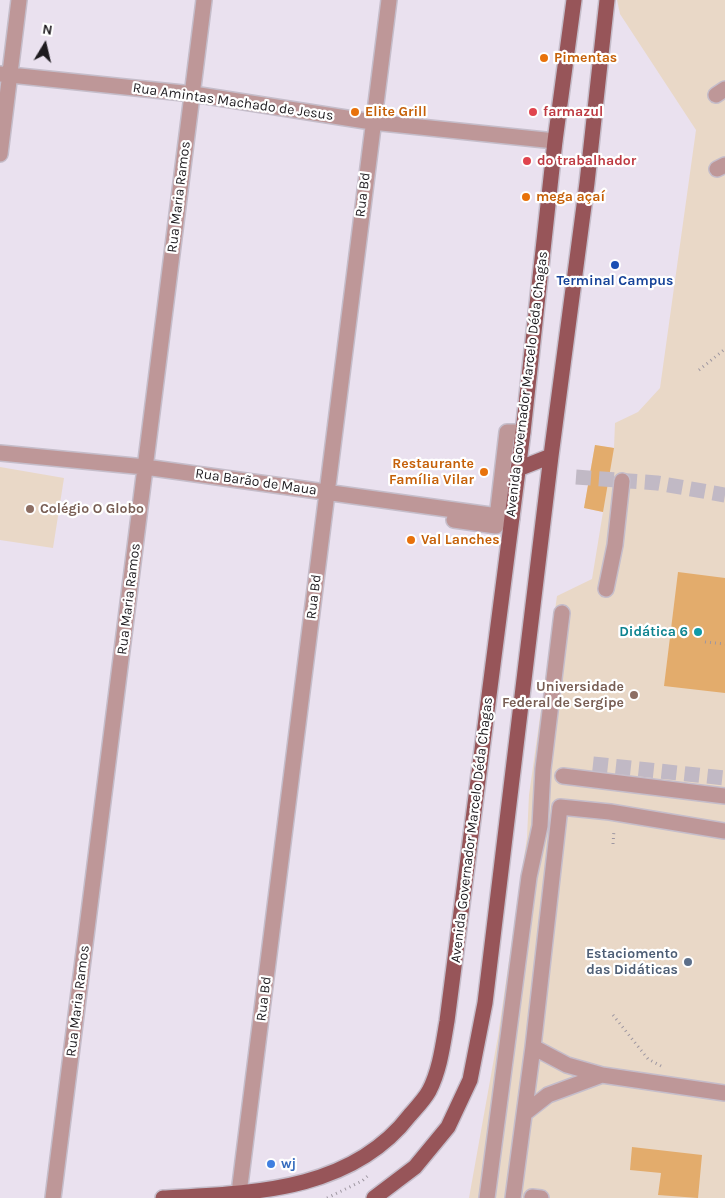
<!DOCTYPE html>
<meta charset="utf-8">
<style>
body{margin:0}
#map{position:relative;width:725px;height:1198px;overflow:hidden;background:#eae1ef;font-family:Karla,sans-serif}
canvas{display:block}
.north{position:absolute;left:20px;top:20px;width:50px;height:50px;-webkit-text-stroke:4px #fff;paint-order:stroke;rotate:9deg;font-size:14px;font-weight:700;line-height:20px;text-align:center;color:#1e1b1f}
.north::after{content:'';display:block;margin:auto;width:18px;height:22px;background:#1e1b1f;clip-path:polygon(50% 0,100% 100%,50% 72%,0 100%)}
</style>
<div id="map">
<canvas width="725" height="1198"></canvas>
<div class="north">N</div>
</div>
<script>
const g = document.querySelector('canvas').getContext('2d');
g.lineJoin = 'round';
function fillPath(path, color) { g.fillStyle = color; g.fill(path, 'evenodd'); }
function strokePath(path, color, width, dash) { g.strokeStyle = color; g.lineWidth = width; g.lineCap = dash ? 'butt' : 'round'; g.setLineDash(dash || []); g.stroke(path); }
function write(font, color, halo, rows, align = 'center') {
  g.font = font + ' Karla,sans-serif'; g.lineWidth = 4.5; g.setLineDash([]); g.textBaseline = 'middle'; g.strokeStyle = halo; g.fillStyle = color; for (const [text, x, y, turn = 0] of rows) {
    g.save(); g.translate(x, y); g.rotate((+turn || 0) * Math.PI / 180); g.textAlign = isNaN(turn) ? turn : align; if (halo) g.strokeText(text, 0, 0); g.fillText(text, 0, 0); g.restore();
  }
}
fillPath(new Path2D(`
 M617,0H725V1198H469L498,1036L527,837L529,795L557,596L592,579L603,512L584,508L595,445L614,448L615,423L638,412L660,388L696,130L620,14Z
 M0,467L64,478L53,548L0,540Z`), '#e9d8c7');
fillPath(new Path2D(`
 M595,445L614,448L603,512L584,508Z
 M678,572L725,578V693L664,686Z
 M632,1147L702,1155L698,1198L658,1195L661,1173L630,1170Z`), '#e3ac6c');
strokePath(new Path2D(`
 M576,477L657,483L725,495
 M593,764L725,778`), '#c1b9c5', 15, [15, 8]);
const minor = new Path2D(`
 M0,74L193,94L372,122L555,141
 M716,95L725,89
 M0,154L19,0
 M717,169L725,165
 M0,453L145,467L512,518
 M454,520L496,526L507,432H523
 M606,589L615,545L622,481
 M563,776L725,796
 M533,1047L567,1065L602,1075L725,1093
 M525,1113L548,1095L602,1075
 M239,1193L389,0
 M532,1197L541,1198
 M53,1198L204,0
 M487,1198L529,877L540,826L543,769L562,613
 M513,1198L533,1047L560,807L610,812L725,831`);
const major = new Path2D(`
 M518,469L551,456
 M163,1198C251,1193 351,1192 410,1115C416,1108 424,1100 429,1091C440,1070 443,1044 447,1021L523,432L555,141L574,0
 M374,1198L415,1167L448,1127L470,1080L485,1003L551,456L587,183L607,0`);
strokePath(minor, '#c5bdca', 18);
strokePath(major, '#c5bdca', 18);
strokePath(new Path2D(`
 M699,370L725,349
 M705,642L725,644
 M613,844L614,830
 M613,1015L648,1059L661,1066
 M327,1198L362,1181L370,1174`), '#9e97a1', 3, [1, 4]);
strokePath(minor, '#be9798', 15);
strokePath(major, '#975559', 15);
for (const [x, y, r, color] of [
 [544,58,5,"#e8710a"],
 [355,112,5,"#e8710a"],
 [533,112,5,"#e0444e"],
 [527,161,5,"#e0444e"],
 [526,197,5,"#e8710a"],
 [615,265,5,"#1a4fb4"],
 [484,472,5,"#e8710a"],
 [30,509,5,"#8d6e63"],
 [411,540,5,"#e8710a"],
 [698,632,5,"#0f9aa8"],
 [634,695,5,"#8d6e63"],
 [688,962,5,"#5c6f8a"],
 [271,1164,5,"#3f7fe0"]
]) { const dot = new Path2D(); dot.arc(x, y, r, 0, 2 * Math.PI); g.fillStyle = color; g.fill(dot); strokePath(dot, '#fff', 2); }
write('bold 14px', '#c56008', '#fff', [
 ["Pimentas",554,58],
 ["Elite Grill",365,112],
 ["mega açaí",536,197],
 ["Restaurante",474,464,"right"],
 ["Família Vilar",474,480,"right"],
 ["Val Lanches",421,540]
], 'left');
write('14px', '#1e1b1f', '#fff', [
 ["Rua Amintas Machado de Jesus",233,102,8],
 ["Rua Bd",363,195,-83],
 ["Rua Maria Ramos",179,197,-83],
 ["Avenida Governador Marcelo Déda Chagas",527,384,-83],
 ["Rua Barão de Maua",256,482,8],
 ["Rua Bd",314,597,-83],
 ["Rua Maria Ramos",129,599,-83],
 ["Avenida Governador Marcelo Déda Chagas",472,830,-83],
 ["Rua Bd",264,999,-83],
 ["Rua Maria Ramos",78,1001,-83]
]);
write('bold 14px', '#be3a42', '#fff', [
 ["farmazul",543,112],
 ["do trabalhador",537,161]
], 'left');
write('bold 14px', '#164399', '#fff', [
 ["Terminal Campus",615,281]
]);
write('bold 14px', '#785e54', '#fff', [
 ["Colégio O Globo",40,509],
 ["Universidade",624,687,"right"],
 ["Federal de Sergipe",624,703,"right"]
], 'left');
write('bold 14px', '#0d838f', '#fff', [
 ["Didática 6",688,632]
], 'right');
write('bold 14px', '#4e5e75', '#fff', [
 ["Estaciomento",678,954],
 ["das Didáticas",678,970]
], 'right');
write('bold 14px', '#366cbe', '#fff', [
 ["wj",281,1164]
], 'left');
</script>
